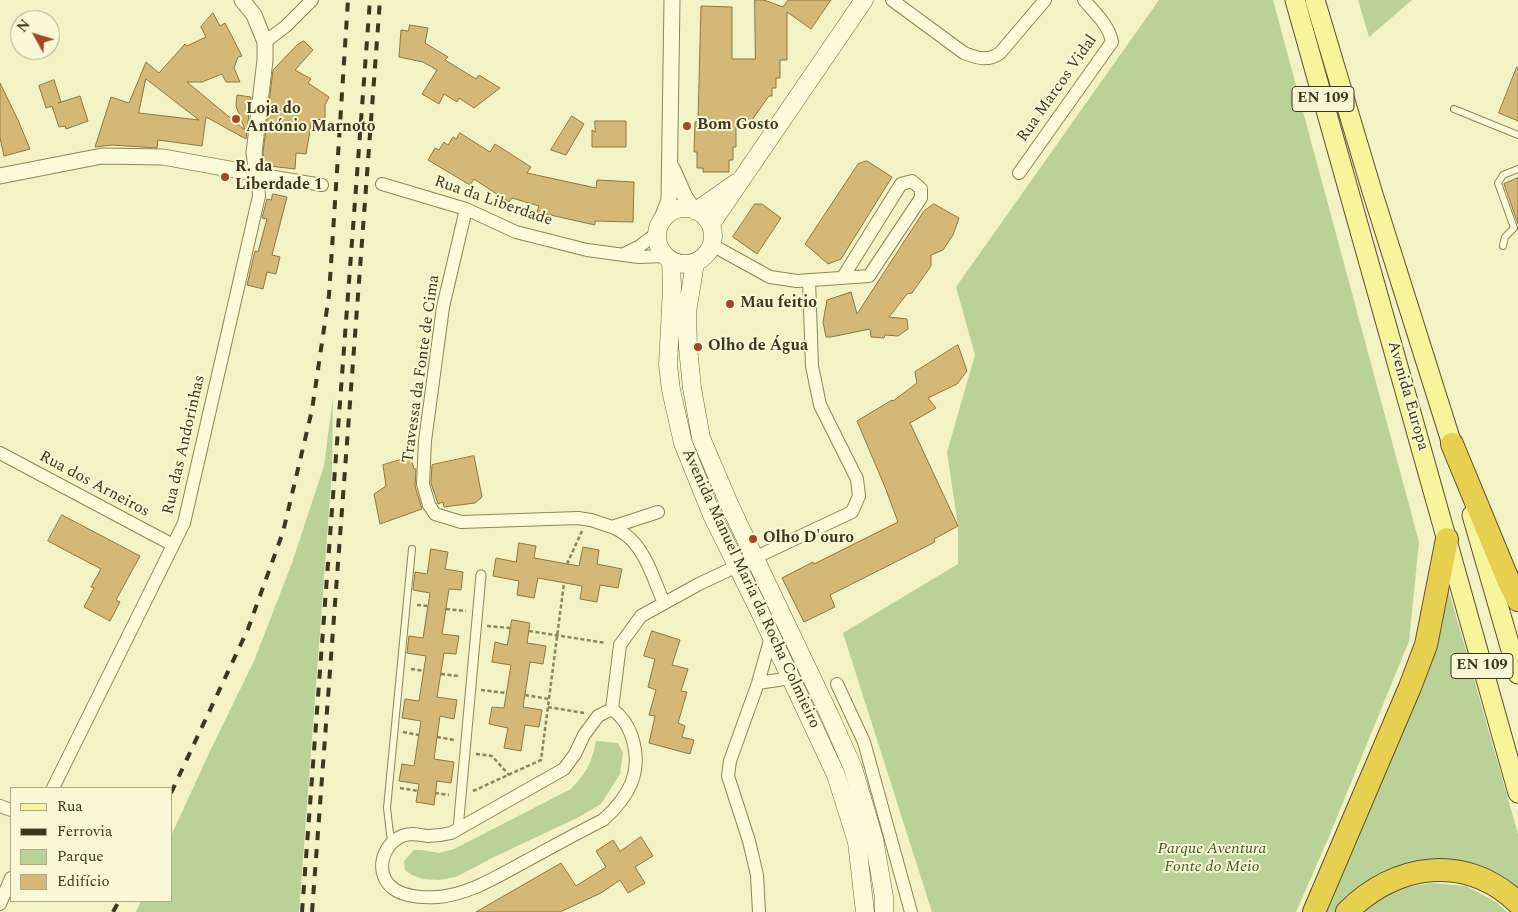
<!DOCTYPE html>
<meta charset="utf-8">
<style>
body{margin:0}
#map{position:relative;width:1518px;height:912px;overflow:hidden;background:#f2f2c5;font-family:Spectral,serif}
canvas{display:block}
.legend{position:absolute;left:10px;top:787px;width:162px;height:115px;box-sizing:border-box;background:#f8f8d5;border:1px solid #aeab8c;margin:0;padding:6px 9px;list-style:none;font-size:15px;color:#3e371e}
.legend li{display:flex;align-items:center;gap:10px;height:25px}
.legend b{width:25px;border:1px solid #aeab8c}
.north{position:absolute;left:10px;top:10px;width:50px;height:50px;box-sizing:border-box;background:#f8f8d5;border:1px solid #aeab8c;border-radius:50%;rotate:309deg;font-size:14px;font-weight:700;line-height:20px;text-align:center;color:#3e371e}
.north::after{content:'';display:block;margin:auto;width:18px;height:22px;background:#a34824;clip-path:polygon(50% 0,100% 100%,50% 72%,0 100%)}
</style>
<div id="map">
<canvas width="1518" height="912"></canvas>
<ul class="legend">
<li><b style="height:6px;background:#f7f59b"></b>Rua</li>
<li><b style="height:6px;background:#3e371e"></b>Ferrovia</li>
<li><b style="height:14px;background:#bad198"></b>Parque</li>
<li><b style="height:14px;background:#d3b878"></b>Edifício</li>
</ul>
<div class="north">N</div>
</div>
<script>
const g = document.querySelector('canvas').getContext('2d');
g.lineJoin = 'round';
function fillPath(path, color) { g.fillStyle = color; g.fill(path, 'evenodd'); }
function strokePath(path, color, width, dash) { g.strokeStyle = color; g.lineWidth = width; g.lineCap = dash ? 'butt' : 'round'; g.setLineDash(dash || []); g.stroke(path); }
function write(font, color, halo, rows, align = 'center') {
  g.font = font + ' Spectral,serif'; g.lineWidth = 4; g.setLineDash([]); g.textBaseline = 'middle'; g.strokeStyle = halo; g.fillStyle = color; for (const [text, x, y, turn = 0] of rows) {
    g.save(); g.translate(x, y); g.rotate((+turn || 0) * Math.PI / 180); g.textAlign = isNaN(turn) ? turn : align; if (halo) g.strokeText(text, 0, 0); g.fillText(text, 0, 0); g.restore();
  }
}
fillPath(new Path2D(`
 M1159,0H1273L1419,542L1409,641L1328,839L1296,912H932L843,633L958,564V526L947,452L975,355L956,287Z
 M1358,0H1412L1369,37Z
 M333,397L332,471L299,912H136L141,901H171V836L211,749L254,661L292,563L324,466Z
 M1446,581L1518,834V890L1429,861L1337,912H1324L1417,696L1440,632Z
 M596,741L618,743L623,753L620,774L601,804L579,817L494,857L456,877L439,880L423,879L412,875L405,870L404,861L414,850H421L439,853L454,849L571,789C586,773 592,763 596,741Z
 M1431,883L1466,886L1496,902L1507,912H1362L1395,889Z`), '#bad198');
const building = new Path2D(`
 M755,0H764L783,7L788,0H831L811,29L787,12V60H780V78H776V88H772V96H769L747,127H736V147H733V160H729V172H703V168H697V152H694L695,122L698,121L701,6L732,7V59H755Z
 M213,13L220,26L225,23L242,56L238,57L234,68L240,82H226L222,74L202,82H187L245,130L236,106L237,95L251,97L246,139L206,117L202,146L158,140L157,148L112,145L95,147L111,97L129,103L146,62L159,73L185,44L187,46L206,37L201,27ZM146,79L199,120L139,113Z
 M410,25L428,28L425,43L448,57L445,60L476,79L479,75L500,88L474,108L459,98L457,102L444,94L439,104L422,94L437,70L423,62L399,57L401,30L408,31Z
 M304,41L313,50L295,70L311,79L308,83L329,97L325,105V120L312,119L306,154L296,153L295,169L269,166L265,165L263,153L273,70L297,45Z
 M1517,67H1518V121L1499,113Z
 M54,80L61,102L58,103L80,96L88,121L66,129L65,126L59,127L52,106L46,108L39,86Z
 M0,83L18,120L30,149L4,156L0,138Z
 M572,116L584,124L566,155L551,150Z
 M595,121H626V147H592V130L595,132Z
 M460,133L490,152L495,144L531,167L527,173L596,188L597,180L634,182L633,222L595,221V225L537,212L539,206L512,198L509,202L474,179L470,185L428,160L435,148L439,150L444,142L448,145L453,137L456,139Z
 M867,161L892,177L841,259L828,264L805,244L858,164Z
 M1518,178V224L1504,184Z
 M273,194L287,197L272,255L280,257L276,274L267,272L263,289L247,285L255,251L258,252L267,219L262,218L267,199L271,200Z
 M755,204H762L781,218L757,254L733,237Z
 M934,204L959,218L953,235L943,250L931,255V266L912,293L907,294L889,317L907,319L908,329L898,336L885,335L884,338L871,337L870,329L831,337H826L823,322L827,300L851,292L857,314L924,211Z
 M958,345L967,371L957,384L928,398L936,408L910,423L958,526L934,539L935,542L830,595L835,607L804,622L782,578L813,562L814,564L898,522L885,487L857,421L892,400L893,401L917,383L915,372Z
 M474,456L482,497L475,503L444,507L443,502L438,504L431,483L432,465Z
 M411,457L414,469H416L415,486L422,509L380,524L374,494L386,486L383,465Z
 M62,515L140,556L116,600L120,602L110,621L84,607L94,588L91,587L101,569L48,541Z
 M519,543L536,546L534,558L579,566L583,547L599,550L597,564L622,569L618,588L600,585L597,602L580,599L582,586L538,578L534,598L517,595L519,581L493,576L496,558L516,562Z
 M431,549L448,552L445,569L463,572L461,590L449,589L442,634L459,636L456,654L444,653L437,697L457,700L454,719L440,716L434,759L454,762L451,783L437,781L434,805L416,802L419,784L399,781L402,764L414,766L421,721L402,718L405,699L419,701L426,656L407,653L409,636L423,638L430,593L413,590L415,572L427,574Z
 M512,620L530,623L527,643L546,646L543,664L530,662L523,707L542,710L539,727L525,725L521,751L504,748L508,728L489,724L492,707L504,708L511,665L492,662L495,642L507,645Z
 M652,631L680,640L672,665L688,669L681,691L687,692L678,723L685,726L682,737L694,740L690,754L649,743L655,716L649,715L656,690L648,687L655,659L644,656Z
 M641,837L653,856L635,867L645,883L628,893L620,880L601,893L560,912H476L561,863L576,886L606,867L596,851L613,840L620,851Z`);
fillPath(building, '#d3b878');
strokePath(building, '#90763d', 1);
const service = new Path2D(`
 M1454,109L1518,135
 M1503,246L1505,237L1514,228L1498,183L1503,175L1518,169
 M391,842L387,808L412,549`);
const pedestrian = new Path2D(`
 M458,829L481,575`);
const minor = new Path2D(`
 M892,0L964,53C978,58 987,62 1000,53L1045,0
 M265,42L286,26L312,0
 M1019,173L1112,42C1109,25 1095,13 1084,0
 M382,184L466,209L516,232L587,250L639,257L665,256
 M466,209L443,307L425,441L423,484L429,505L435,514L461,522L578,518L591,520L612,527L658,512
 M712,245L770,277L797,281L869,276L921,198V189L912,181L901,184L843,277
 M622,255L640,246L657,233
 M0,453L173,545
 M612,527C617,529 622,532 626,535C646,550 654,581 664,603
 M758,683L791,678
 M837,684L864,742L911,912
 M612,709C622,716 628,725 632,737C643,772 629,797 603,820C577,833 552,847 526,861C498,876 470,894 438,897C425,898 405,897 394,889C374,875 381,845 402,836C411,832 419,835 428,836C436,836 443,835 451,833L564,769L575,754L584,735L598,716Z
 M612,709L620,645L641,616L699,584L852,512L859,496L857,479L820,405L812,366L809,280
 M53,788L184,523L259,196L257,174L322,185
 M0,806L11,810
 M0,904L11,878
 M759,912L757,875L749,841L728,776L730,761L758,683L771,637`);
const tertiary = new Path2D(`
 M672,168L685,197L693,209
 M0,176L102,156L163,157L257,174L254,153L265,60V42L254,15L242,0
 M661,221L669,200L672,0`);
const secondary = new Path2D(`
 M657 236a28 28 0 1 1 56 0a28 28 0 1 1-56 0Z
 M696,211L736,183
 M711,224L864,0
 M671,261L672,288L668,365L671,390L683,443L712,515L759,610L836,775L857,842L865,912
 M695,263L687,312L688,348L692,388L701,438L730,506L830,716L853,768L874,839L884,897V912`);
const primary = new Path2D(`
 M1295,0L1518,793
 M1315,0L1372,191L1456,457
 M1472,515L1518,674`);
const motorway = new Path2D(`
 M1452,444L1509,582L1518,600
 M1314,912L1410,687L1426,645L1447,539
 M1347,912C1395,863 1466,853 1518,903`);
strokePath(service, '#8f8559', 8);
strokePath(pedestrian, '#8f8559', 11);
strokePath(minor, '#8f8559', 14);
strokePath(tertiary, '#8f8559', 17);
strokePath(secondary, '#71663c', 19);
strokePath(primary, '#5d512d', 21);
strokePath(motorway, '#5d512d', 24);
strokePath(new Path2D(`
 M567,564L582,531
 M417,605L428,606
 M446,609L466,611
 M487,626L510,628
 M529,631L606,643
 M411,669L424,671
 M441,674L459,676
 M481,690L507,693
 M525,695L549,699
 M548,707L584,713
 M403,732L419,735
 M437,737L454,740
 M476,754L492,756L509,775
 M400,788L418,791
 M473,791L541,760L564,583
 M435,793L449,795`), '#8f8559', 2.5, [4, 2.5]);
strokePath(service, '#fbfbd9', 6);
strokePath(pedestrian, '#fbfbd9', 9);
strokePath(minor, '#fbfbd9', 12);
strokePath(tertiary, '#fbfbd9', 15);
strokePath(secondary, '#fbfbd9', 18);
strokePath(primary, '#f7f59b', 19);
strokePath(motorway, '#e7d050', 22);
strokePath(new Path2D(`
 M171,793L248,629L283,532L312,410L329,295L348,0
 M113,912L119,901
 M302,912L370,0
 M312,912L380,0`), '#3e371e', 4, [9, 9]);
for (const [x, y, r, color] of [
 [236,119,5,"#a34824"],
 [687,126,5,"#a34824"],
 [225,177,5,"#a34824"],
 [730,304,5,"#a34824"],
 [698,347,5,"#a34824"],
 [753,539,5,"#a34824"]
]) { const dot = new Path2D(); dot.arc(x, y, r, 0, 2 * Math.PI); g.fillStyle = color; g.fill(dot); strokePath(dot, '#f8f8d5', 2); }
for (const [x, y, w] of [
 [1323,99,62],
 [1482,666,62]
]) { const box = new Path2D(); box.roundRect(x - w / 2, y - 12.5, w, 25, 4); g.fillStyle = '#f8f8d5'; g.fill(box); strokePath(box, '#3e371e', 1); }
write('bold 15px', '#3e371e', null, [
 ["EN 109",1323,99],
 ["EN 109",1482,666]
]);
write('16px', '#3e371e', '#f8f8d5', [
 ["Rua Marcos Vidal",1058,89,-55],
 ["Rua da Liberdade",493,202,19],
 ["Travessa da Fonte de Cima",422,369,-82],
 ["Avenida Europa",1407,396,74],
 ["Rua das Andorinhas",185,445,-77],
 ["Rua dos Arneiros",94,485,28],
 ["Avenida Manuel Maria da Rocha Colmieiro",750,589,65]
]);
write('bold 16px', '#3e371e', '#f8f8d5', [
 ["Loja do",246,110],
 ["António Marnoto",246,128],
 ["Bom Gosto",697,126],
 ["R. da",235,168],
 ["Liberdade 1",235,186],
 ["Mau feitio",740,304],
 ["Olho de Água",708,347],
 ["Olho D'ouro",763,539]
], 'left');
write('italic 16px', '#3d5c23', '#f8f8d5', [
 ["Parque Aventura",1212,850],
 ["Fonte do Meio",1212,868]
]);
</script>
